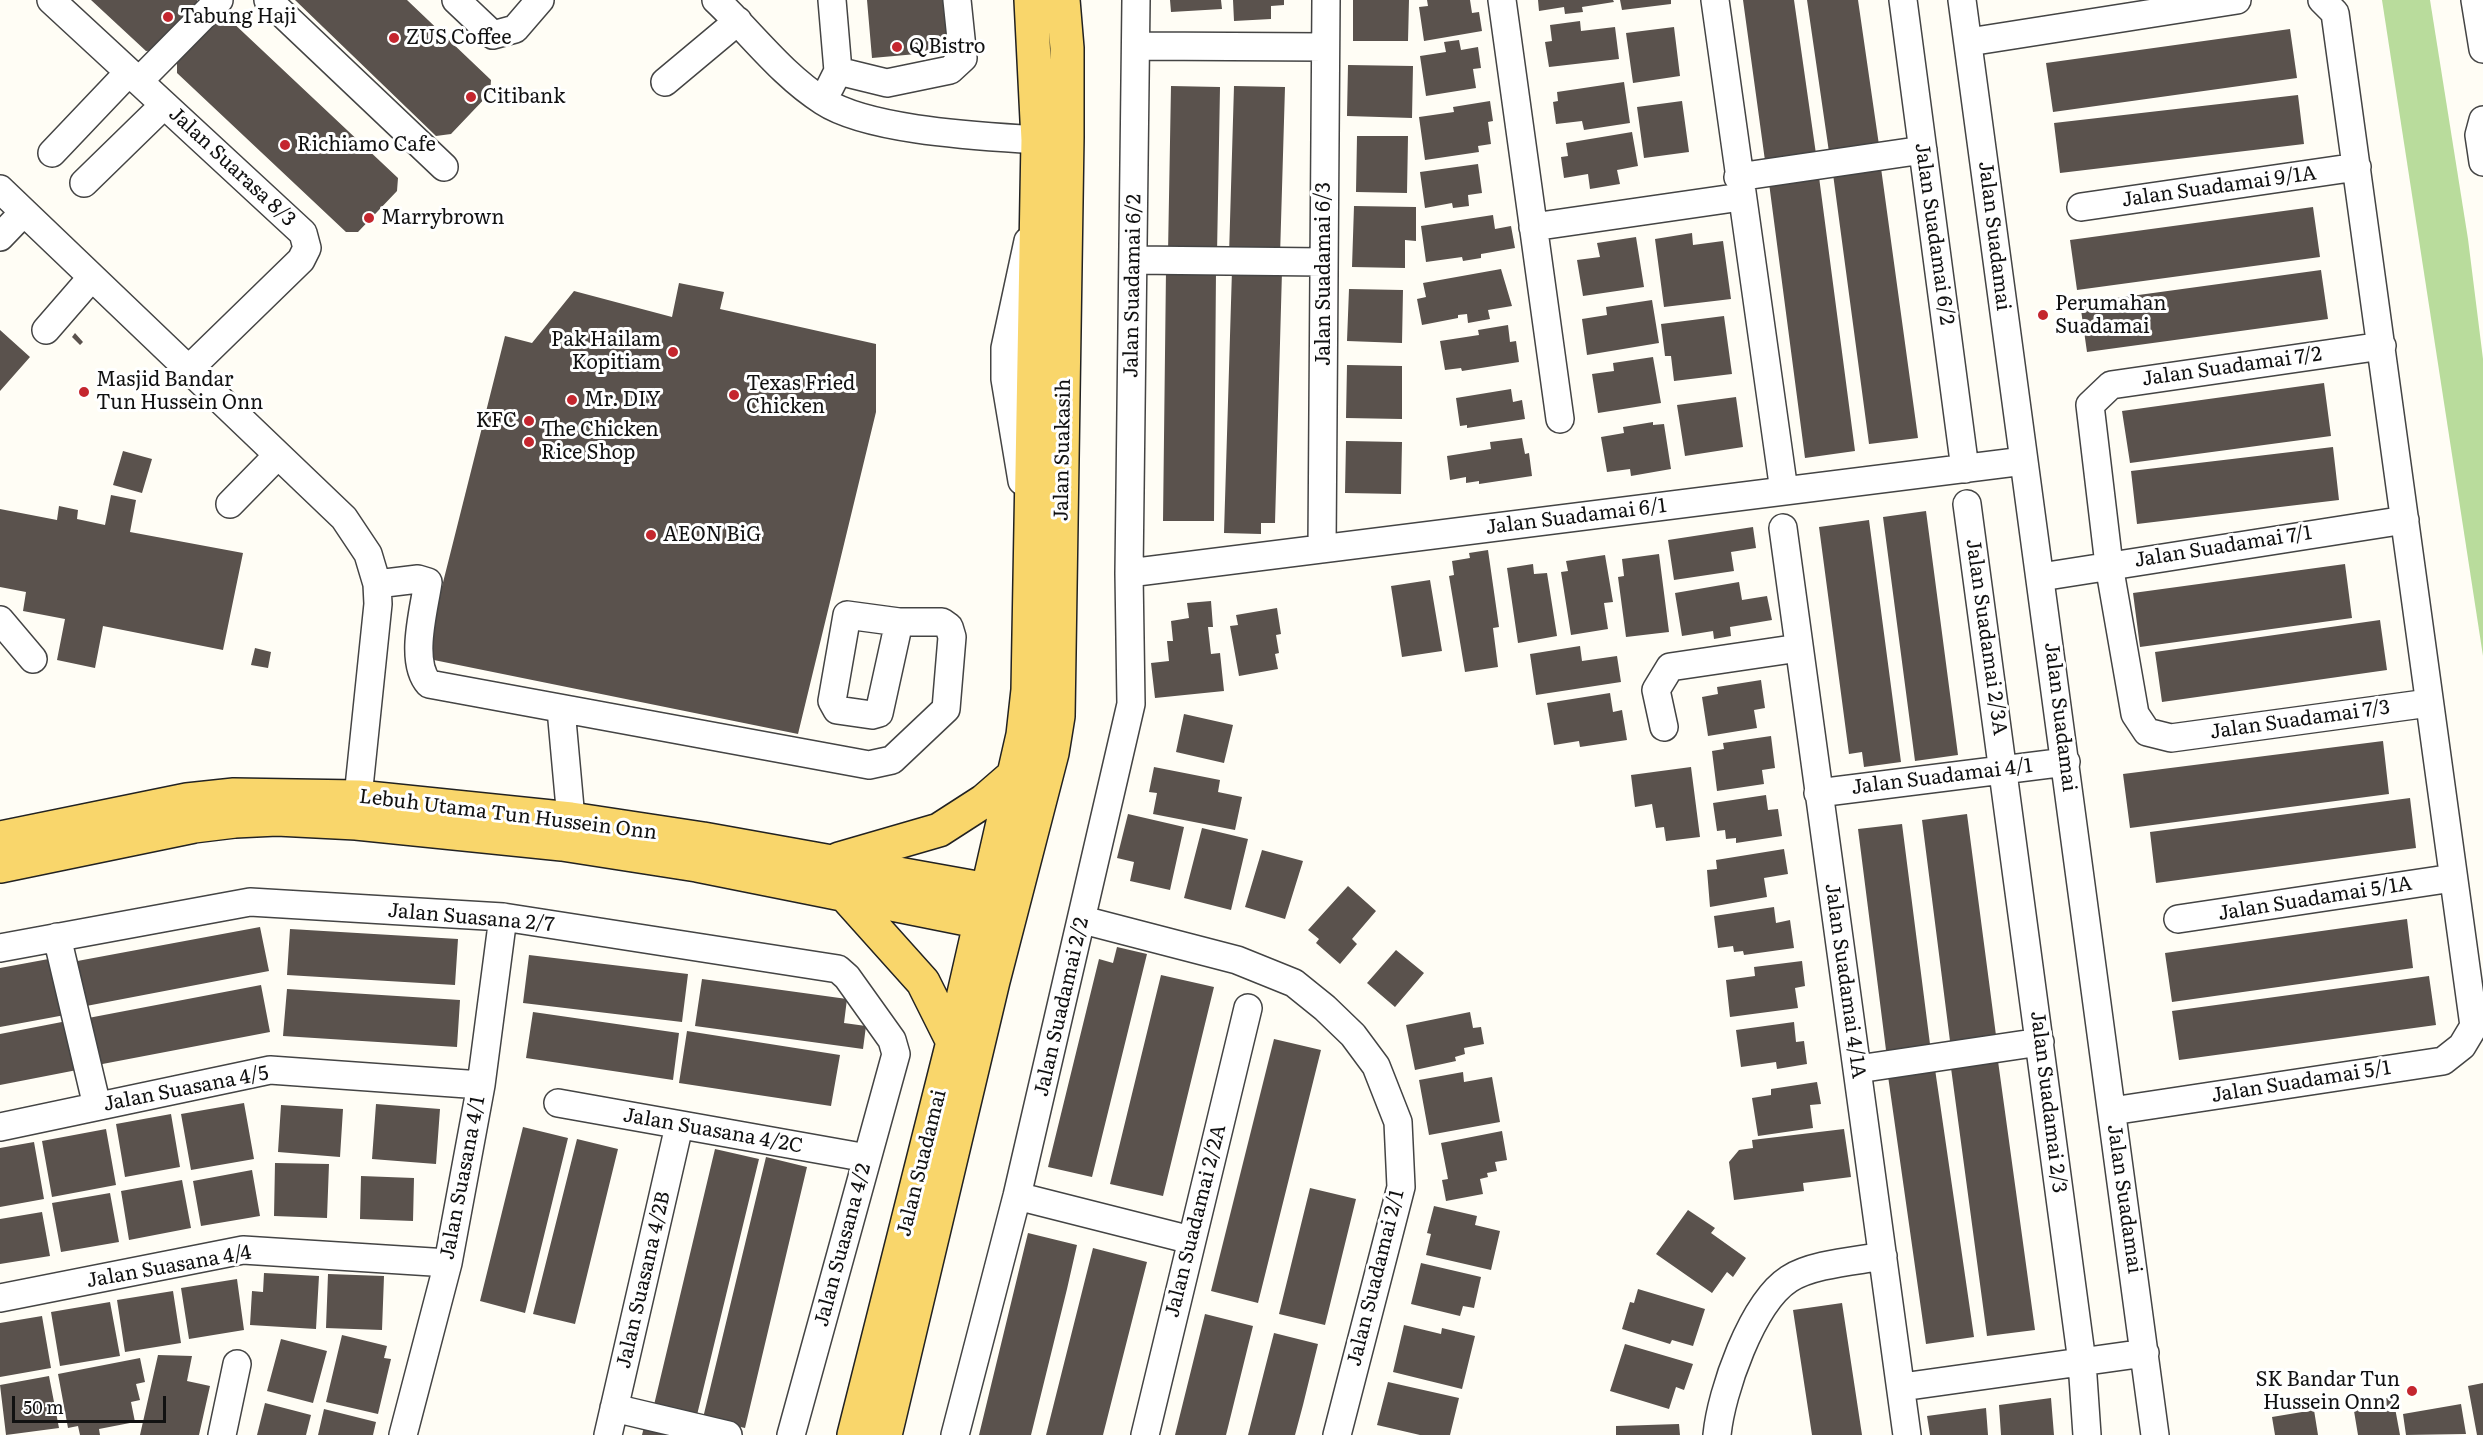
<!DOCTYPE html>
<style>
body{margin:0}
#map{position:relative;width:2483px;height:1435px;overflow:hidden;background:#fffdf5;font-family:Literata,serif}
canvas{display:block}
.scale{position:absolute;left:12px;top:1396px;width:154px;height:27px;box-sizing:border-box;border:3px solid #111;border-top:0;padding-left:8px;font-size:18px;line-height:21px;white-space:nowrap;color:#111;-webkit-text-stroke:4px #fff;paint-order:stroke}
</style>
<div id="map">
<canvas width="2483" height="1435"></canvas>
<div class="scale">50 m</div>
</div>
<script>
const g = document.querySelector('canvas').getContext('2d');
g.lineJoin = 'round';
function fillPath(path, color) { g.fillStyle = color; g.fill(path, 'evenodd'); }
function strokePath(path, color, width, dash) { g.strokeStyle = color; g.lineWidth = width; g.lineCap = dash ? 'butt' : 'round'; g.setLineDash(dash || []); g.stroke(path); }
function write(font, color, halo, rows, align = 'center') {
  g.font = font + ' Literata,serif'; g.lineWidth = 6; g.setLineDash([]); g.textBaseline = 'middle'; g.strokeStyle = halo; g.fillStyle = color; for (const [text, x, y, turn = 0] of rows) {
    g.save(); g.translate(x, y); g.rotate((+turn || 0) * Math.PI / 180); g.textAlign = isNaN(turn) ? turn : align; if (halo) g.strokeText(text, 0, 0); g.fillText(text, 0, 0); g.restore();
  }
}
fillPath(new Path2D(`
 M2382,0H2430L2468,239L2483,359V656Z`), '#b9dc9c');
fillPath(new Path2D(`
 M91,0H197L198,7L158,50L146,51Z
 M295,0H407L491,80L490,93L451,134L436,136Z
 M867,0H946L950,51L872,58Z
 M1170,0H1221L1222,9L1171,12Z
 M1233,0H1284V5L1271,6V19L1234,21Z
 M1353,0H1409L1408,41H1353Z
 M1427,0H1470L1472,13L1479,12L1482,31L1424,41L1419,7L1428,6Z
 M1538,0H1613L1614,2L1582,7L1583,12L1565,14L1564,7L1539,11Z
 M1620,0H1671V4L1622,10Z
 M1743,0H1794L1817,161L1766,168Z
 M1807,0H1858L1880,152L1830,159Z
 M229,19L398,178L397,191L358,232H346L177,73V61L215,21Z
 M1580,21L1581,31L1615,27L1619,59L1549,67L1545,42L1552,41L1550,25Z
 M1674,27L1680,76L1633,83L1626,33Z
 M2290,29L2297,78L2053,112L2046,63Z
 M1459,40L1461,50L1478,47L1481,68L1473,69L1476,88L1426,96L1420,56L1446,52L1444,42Z
 M1348,65L1413,66L1412,118L1347,116Z
 M1624,82L1630,123L1584,130L1582,121L1556,124L1553,102L1558,101L1557,92Z
 M1171,86L1220,87L1217,254L1168,253Z
 M1234,86L1285,87L1280,256L1229,255Z
 M2298,95L2304,144L2060,173L2054,123Z
 M1490,101L1493,121L1488,122L1491,144L1478,146L1479,152L1425,160L1419,117L1454,112L1453,107Z
 M1682,101L1689,152L1644,158L1637,107Z
 M1632,132L1638,166L1617,170L1620,184L1590,189L1588,174L1564,178L1561,157L1568,156L1566,143Z
 M1357,136H1408L1407,193L1356,192Z
 M1478,164L1482,193L1468,195L1469,206L1453,208L1452,203L1425,208L1420,172Z
 M1881,168L1918,438L1869,444L1833,174Z
 M1819,177L1855,451L1805,458L1769,183Z
 M1354,206L1416,207V241L1405,240V268L1352,267Z
 M2313,207L2320,257L2077,290L2070,240Z
 M1493,215L1495,229L1511,226L1515,248L1481,254V258L1463,261L1462,257L1426,262L1421,226Z
 M1692,233L1693,245L1723,241L1731,299L1664,307L1655,239Z
 M1636,237L1644,287L1583,296L1577,260L1600,257L1597,243Z
 M1501,269L1512,306L1488,310L1490,319L1468,323L1467,314L1458,315V318L1422,325L1417,299L1426,297L1423,283Z
 M1166,270H1216L1214,521H1163Z
 M1232,270L1282,271L1275,523H1261V534L1224,533Z
 M2321,270L2328,319L2087,352L2080,303Z
 M679,283L724,292L720,309L876,344V412L798,734L424,658L505,336L532,343L574,291L672,317Z
 M1349,289L1403,290L1402,343L1347,341Z
 M1652,300L1659,343L1587,355L1582,319L1607,315L1606,307Z
 M1724,316L1732,374L1674,381L1671,356H1665L1661,324Z
 M1508,325L1510,342L1516,341L1519,362L1462,371L1461,368L1445,370L1440,341L1479,335L1478,330Z
 M0,330L30,357L0,391Z
 M75,333L83,342L80,345L72,337Z
 M1653,357L1661,403L1598,413L1592,374L1614,371L1613,363Z
 M1347,365L1402,366V419L1346,418Z
 M2324,383L2331,436L2130,463L2122,411Z
 M1511,389L1513,402L1522,400L1525,419L1467,428V425L1460,426L1456,398Z
 M1736,397L1743,447L1685,456L1677,405Z
 M1653,422V425L1664,424L1671,469L1631,476L1630,469L1607,472L1601,437L1624,433L1623,427Z
 M1522,438L1525,454L1529,453L1532,476L1479,484V481L1466,483V477L1450,480L1447,456L1491,449L1490,442Z
 M1346,441L1402,442L1401,494L1345,493Z
 M2333,447L2339,500L2137,524L2131,471Z
 M123,451L152,459L142,493L113,485Z
 M111,495L136,500L130,532L243,553L223,650L103,626L95,668L57,660L65,619L23,611L26,592L0,587V509L57,520L59,506L78,510L77,519L105,525Z
 M1926,511L1958,755L1915,761L1883,517Z
 M1869,520L1901,762L1864,767L1862,752L1849,754L1819,527Z
 M1753,527L1756,548L1731,552L1734,571L1674,580L1668,540Z
 M1488,550L1499,627L1493,628L1498,667L1465,672L1449,576L1454,575L1452,561L1470,558L1469,553Z
 M1659,554L1669,632L1626,637L1618,577L1624,576L1622,559Z
 M1605,555L1613,602L1604,603L1608,629L1571,635L1561,572L1568,571L1566,561Z
 M1533,564L1534,574L1547,573L1557,636L1518,643L1507,568Z
 M2345,564L2352,618L2140,647L2133,593Z
 M1430,580L1442,651L1402,657L1391,586Z
 M1739,582L1742,600L1767,596L1772,620L1730,627L1731,636L1714,639L1713,631L1682,636L1675,593Z
 M1211,601L1213,627H1208L1211,654L1220,653L1224,691L1155,698L1151,663L1169,661L1167,641H1173L1171,621L1189,618L1187,603Z
 M1277,608L1281,634L1276,635L1279,653L1275,654L1278,669L1239,676L1230,626L1238,625L1236,615Z
 M2380,620L2387,670L2162,702L2155,652Z
 M1580,646L1582,661L1617,656L1621,682L1536,695L1530,654Z
 M255,648L271,652L268,668L251,665Z
 M1761,680L1765,708L1754,710L1757,728L1708,736L1702,697L1718,694L1717,687Z
 M1610,693L1613,712L1622,710L1627,740L1580,747L1579,741L1554,745L1547,703Z
 M1184,714L1233,725L1224,763L1176,752Z
 M1771,736L1775,768L1762,770L1764,784L1717,791L1712,751L1724,749L1723,743Z
 M2383,741L2389,794L2130,828L2123,774Z
 M1154,767L1220,780L1218,792L1242,797L1235,830L1153,814L1157,793L1149,792Z
 M1691,767L1700,837L1666,841L1664,827L1656,828L1652,804L1635,807L1631,775Z
 M1766,795L1768,810L1778,809L1782,836L1736,843V838L1726,839L1725,830L1717,831L1713,803Z
 M2410,798L2416,848L2156,883L2150,832Z
 M1128,814L1184,827L1170,890L1130,881L1134,862L1117,858Z
 M1967,814L1997,1043L1951,1049L1922,820Z
 M1902,824L1931,1052L1887,1058L1858,829Z
 M1202,828L1248,839L1231,910L1184,898Z
 M1784,849L1788,874L1764,878L1767,897L1710,907L1707,870L1717,869L1716,860Z
 M1262,850L1303,861L1285,919L1245,907Z
 M1348,886L1376,911L1352,939L1357,944L1340,964L1316,943L1319,939L1308,930Z
 M1774,907L1776,923L1790,920L1794,948L1744,955L1743,951L1734,952L1733,946L1718,948L1714,916Z
 M2407,919L2413,968L2172,1002L2165,953Z
 M260,927L269,971L81,1007L72,962Z
 M290,929L458,939L455,985L287,975Z
 M1117,947L1147,954L1092,1177L1048,1167L1099,959L1113,963Z
 M1396,950L1424,973L1395,1007L1367,983Z
 M529,955L688,974L682,1022L523,1003Z
 M54,958L65,1015L0,1027V968Z
 M1802,961L1805,986L1795,988L1798,1008L1730,1017L1726,980L1755,976L1754,967Z
 M1161,975L1214,987L1163,1196L1110,1184Z
 M2429,976L2436,1025L2179,1060L2172,1011Z
 M702,979L847,999L844,1023L866,1026L863,1049L695,1026Z
 M261,985L270,1032L92,1066L83,1019Z
 M287,989L460,1000L457,1047L283,1036Z
 M533,1012L679,1033L673,1080L526,1058Z
 M1470,1012L1473,1028L1481,1027L1484,1044L1464,1048L1465,1054L1455,1057L1456,1061L1415,1070L1406,1025Z
 M67,1021L77,1070L0,1085V1034Z
 M1794,1022L1796,1042L1804,1041L1807,1064L1777,1069L1776,1062L1741,1067L1736,1030Z
 M687,1031L840,1055L831,1106L679,1083Z
 M1274,1039L1321,1050L1258,1303L1211,1291Z
 M1998,1061L2035,1330L1987,1336L1951,1068Z
 M1935,1069L1974,1337L1926,1344L1888,1076Z
 M1463,1072L1464,1082L1492,1077L1500,1122L1429,1135L1419,1080Z
 M1817,1082L1821,1104L1810,1105L1813,1128L1758,1136L1752,1098L1771,1095V1089Z
 M244,1103L254,1159L191,1170L181,1114Z
 M376,1104L440,1109L436,1164L372,1159Z
 M281,1105L343,1109L340,1157L278,1152Z
 M171,1114L180,1167L125,1177L116,1124Z
 M523,1127L568,1138L525,1313L480,1301Z
 M106,1129L116,1185L52,1197L42,1141Z
 M1844,1129L1851,1177L1803,1183L1804,1191L1734,1200L1729,1162L1739,1150L1753,1148L1752,1140Z
 M1502,1131L1507,1160L1495,1162L1497,1171L1487,1173L1488,1177L1480,1179L1483,1194L1446,1201L1442,1180L1448,1179L1441,1143Z
 M577,1139L618,1149L575,1324L533,1314Z
 M34,1142L44,1199L0,1207V1148Z
 M715,1149L759,1159L697,1415L654,1405Z
 M766,1157L807,1167L745,1428L703,1418Z
 M275,1163L329,1164L327,1218L274,1216Z
 M252,1170L260,1216L201,1226L193,1181Z
 M361,1176L414,1178L413,1221L360,1219Z
 M182,1180L191,1228L129,1240L121,1191Z
 M1310,1188L1356,1199L1325,1325L1279,1314Z
 M110,1193L119,1242L61,1252L52,1203Z
 M1434,1206L1477,1216L1475,1225L1500,1231L1491,1270L1426,1255L1431,1234L1427,1233Z
 M1688,1210L1715,1228L1711,1233L1746,1258L1733,1277L1727,1272L1712,1293L1656,1254Z
 M42,1212L50,1256L0,1264V1219Z
 M1028,1233L1077,1245L1067,1289L1031,1435H979Z
 M1093,1248L1147,1262L1120,1368L1103,1435H1046Z
 M1421,1263L1481,1277L1474,1308L1463,1306L1460,1316L1411,1304Z
 M264,1273L319,1276L316,1329L250,1325L252,1291L263,1292Z
 M328,1274L384,1276L382,1330L326,1328Z
 M237,1279L244,1330L189,1339L181,1288Z
 M1638,1289L1705,1309L1693,1346L1672,1340L1670,1344L1622,1329L1630,1302L1634,1303Z
 M173,1291L181,1343L125,1352L117,1300Z
 M110,1302L120,1356L60,1366L51,1312Z
 M1842,1303L1862,1435H1812L1793,1310Z
 M1205,1314L1253,1326L1228,1427L1226,1435H1175Z
 M42,1316L51,1368L0,1377V1323Z
 M1404,1325L1441,1334L1442,1328L1475,1336L1462,1389L1393,1372Z
 M1274,1333L1318,1344L1303,1405L1295,1435H1248Z
 M342,1335L387,1346L384,1358L391,1359L378,1414L326,1402Z
 M281,1339L327,1351L313,1403L267,1391Z
 M1625,1344L1693,1364L1684,1390L1676,1387L1669,1409L1610,1391Z
 M158,1355L192,1356L187,1381L210,1386L199,1435H140Z
 M140,1358L145,1382L136,1384L140,1400L131,1402L135,1422L99,1429L100,1435H80L78,1426L68,1428L58,1374Z
 M49,1376L59,1428L6,1435L0,1385Z
 M1388,1382L1459,1398L1450,1435H1420L1377,1425Z
 M2483,1383V1435H2477L2468,1386Z
 M2393,1397L2400,1435H2358L2353,1405Z
 M2051,1398L2054,1435H2001L1999,1405Z
 M265,1403L311,1415L306,1435H257Z
 M2461,1404L2466,1434L2406,1435L2403,1414Z
 M1986,1408L1988,1435H1930L1927,1416Z
 M324,1409L376,1422L373,1435H318Z
 M2314,1410L2318,1435H2275L2272,1417Z
 M646,1419L690,1435H642Z
 M1679,1424L1680,1435H1616V1426Z`), '#5a524d');
const minor = new Path2D(`
 M51,0L303,233L307,248L301,260L189,369
 M268,0L444,167
 M456,0L493,35L515,29L540,0
 M716,0C751,33 782,75 823,101C869,131 981,136 1038,140
 M1502,0L1560,419
 M1715,0L1784,491
 M1903,0L1965,469
 M1962,0L2155,1435
 M2475,0L2483,49
 M1969,42L2237,0
 M1137,46L1325,47
 M838,71L887,83L950,70L963,58L957,0
 M139,81L219,0
 M665,82L738,21
 M830,87L838,71L832,0
 M2483,120L2479,135L2483,162
 M52,153L129,72
 M1738,177L1923,150
 M84,183L164,105
 M0,189L344,518L368,554L377,584L378,604L358,797
 M2081,207L2357,167
 M1533,227L1741,197
 M0,237L24,212
 M1133,260L1324,262
 M46,330L92,277
 M2382,346L2111,385L2090,405L2109,565L2135,714L2147,732L2171,738L2429,703
 M1022,481L1005,379V348L1028,241
 M230,504L278,455
 M1967,504L2082,1362L2087,1435
 M1783,528L1907,1435
 M1322,549L1326,0
 M1129,573L2024,461
 M2041,577L2405,520
 M377,584L418,579L428,582C424,610 409,662 429,684L869,765L892,760L946,709L952,637L949,627L942,622H899L847,615L832,701L837,710L872,715L879,713L899,622
 M0,620L33,659
 M561,709L571,819
 M1664,727L1656,690L1670,667L1799,648
 M1818,793L2066,762
 M2178,919L2453,878
 M1083,920L1237,960L1294,983L1325,1008L1353,1035L1376,1066L1398,1122L1401,1187L1337,1435
 M57,937L97,1106
 M0,948L250,902L503,917L838,969L847,977L892,1040L896,1054L791,1435
 M1858,1069L2040,1042
 M558,1103L867,1158
 M2112,1111L2443,1061L2462,1046L2474,1026L2335,13L2322,0
 M0,1127L270,1070L481,1085
 M1017,1196L1191,1240
 M0,1298L243,1250L448,1263
 M1902,1387L2145,1353
 M614,1408L728,1435
 M222,1435L237,1364
 M403,1435L448,1263L481,1085L503,917
 M608,1435L679,1126
 M955,1435L1017,1196L1131,704L1129,573L1136,0
 M1145,1435L1248,1008
 M1717,1435C1721,1392 1752,1303 1789,1279C1812,1264 1856,1261 1883,1256`);
const major = new Path2D(`
 M0,838L187,800L234,795L358,797L571,819L703,839L1010,894
 M839,859L939,830L984,801L1014,775
 M0,866L194,826L235,821L277,819L356,823L562,844L697,865L1002,926
 M845,895L923,982L953,1042
 M854,1435L953,1042L1023,735L1028,690L1038,140L1031,0
 M885,1435L993,981L1052,753L1058,716L1067,137V48L1063,0`);
strokePath(minor, '#444', 30);
strokePath(major, '#222', 36);
strokePath(minor, '#fff', 27);
strokePath(major, '#f9d66b', 33);
for (const [x, y, r, color] of [
 [168,17,6,"#c4262e"],
 [394,38,6,"#c4262e"],
 [897,47,6,"#c4262e"],
 [471,97,6,"#c4262e"],
 [285,145,6,"#c4262e"],
 [369,218,6,"#c4262e"],
 [2043,315,6,"#c4262e"],
 [673,352,6,"#c4262e"],
 [84,392,6,"#c4262e"],
 [734,395,6,"#c4262e"],
 [572,400,6,"#c4262e"],
 [529,421,6,"#c4262e"],
 [529,442,6,"#c4262e"],
 [651,535,6,"#c4262e"],
 [2412,1391,6,"#c4262e"]
]) { const dot = new Path2D(); dot.arc(x, y, r, 0, 2 * Math.PI); g.fillStyle = color; g.fill(dot); strokePath(dot, '#fff', 2); }
write('20px', '#111', '#fff', [
 ["Tabung Haji",180,17],
 ["ZUS Coffee",406,38],
 ["Q Bistro",909,47],
 ["Citibank",483,97],
 ["Richiamo Cafe",297,145],
 ["Marrybrown",381,218],
 ["Perumahan",2055,304],
 ["Suadamai",2055,327],
 ["Pak Hailam",661,340,"right"],
 ["Kopitiam",661,363,"right"],
 ["Masjid Bandar",96,380],
 ["Tun Hussein Onn",96,403],
 ["Texas Fried",746,384],
 ["Chicken",746,407],
 ["Mr. DIY",584,400],
 ["KFC",517,421,"right"],
 ["The Chicken",541,430],
 ["Rice Shop",541,453],
 ["AEON BiG",663,535],
 ["SK Bandar Tun",2400,1380,"right"],
 ["Hussein Onn 2",2400,1403,"right"]
], 'left');
write('20px', '#111', '#fff', [
 ["Jalan Suarasa 8/3",232,167,43],
 ["Jalan Suadamai 9/1A",2219,187,-8],
 ["Jalan Suadamai 6/2",1934,234,82],
 ["Jalan Suadamai",1994,236,83],
 ["Jalan Suadamai 6/3",1324,274,-90],
 ["Jalan Suadamai 6/2",1133,286,-89],
 ["Jalan Suadamai 7/2",2232,367,-8],
 ["Jalan Suakasih",1063,450,-89],
 ["Jalan Suadamai 6/1",1576,517,-7],
 ["Jalan Suadamai 7/1",2223,547,-9],
 ["Jalan Suadamai 2/3A",1986,637,82],
 ["Jalan Suadamai",2060,717,83],
 ["Jalan Suadamai 7/3",2300,720,-8],
 ["Jalan Suadamai 4/1",1942,777,-7],
 ["Lebuh Utama Tun Hussein Onn",508,815,7],
 ["Jalan Suadamai 5/1A",2315,899,-9],
 ["Jalan Suasana 2/7",471,918,5],
 ["Jalan Suadamai 4/1A",1845,981,82],
 ["Jalan Suadamai 2/2",1062,1007,-77],
 ["Jalan Suadamai 5/1",2301,1082,-9],
 ["Jalan Suasana 4/5",186,1089,-11],
 ["Jalan Suadamai 2/3",2048,1102,83],
 ["Jalan Suasana 4/2C",713,1131,10],
 ["Jalan Suadamai",922,1163,-76],
 ["Jalan Suasana 4/1",463,1178,-79],
 ["Jalan Suadamai",2124,1199,82],
 ["Jalan Suadamai 2/2A",1196,1221,-76],
 ["Jalan Suasana 4/2",843,1245,-75],
 ["Jalan Suasana 4/4",169,1267,-10],
 ["Jalan Suadamai 2/1",1376,1278,-76],
 ["Jalan Suasana 4/2B",644,1280,-77]
]);
</script>
